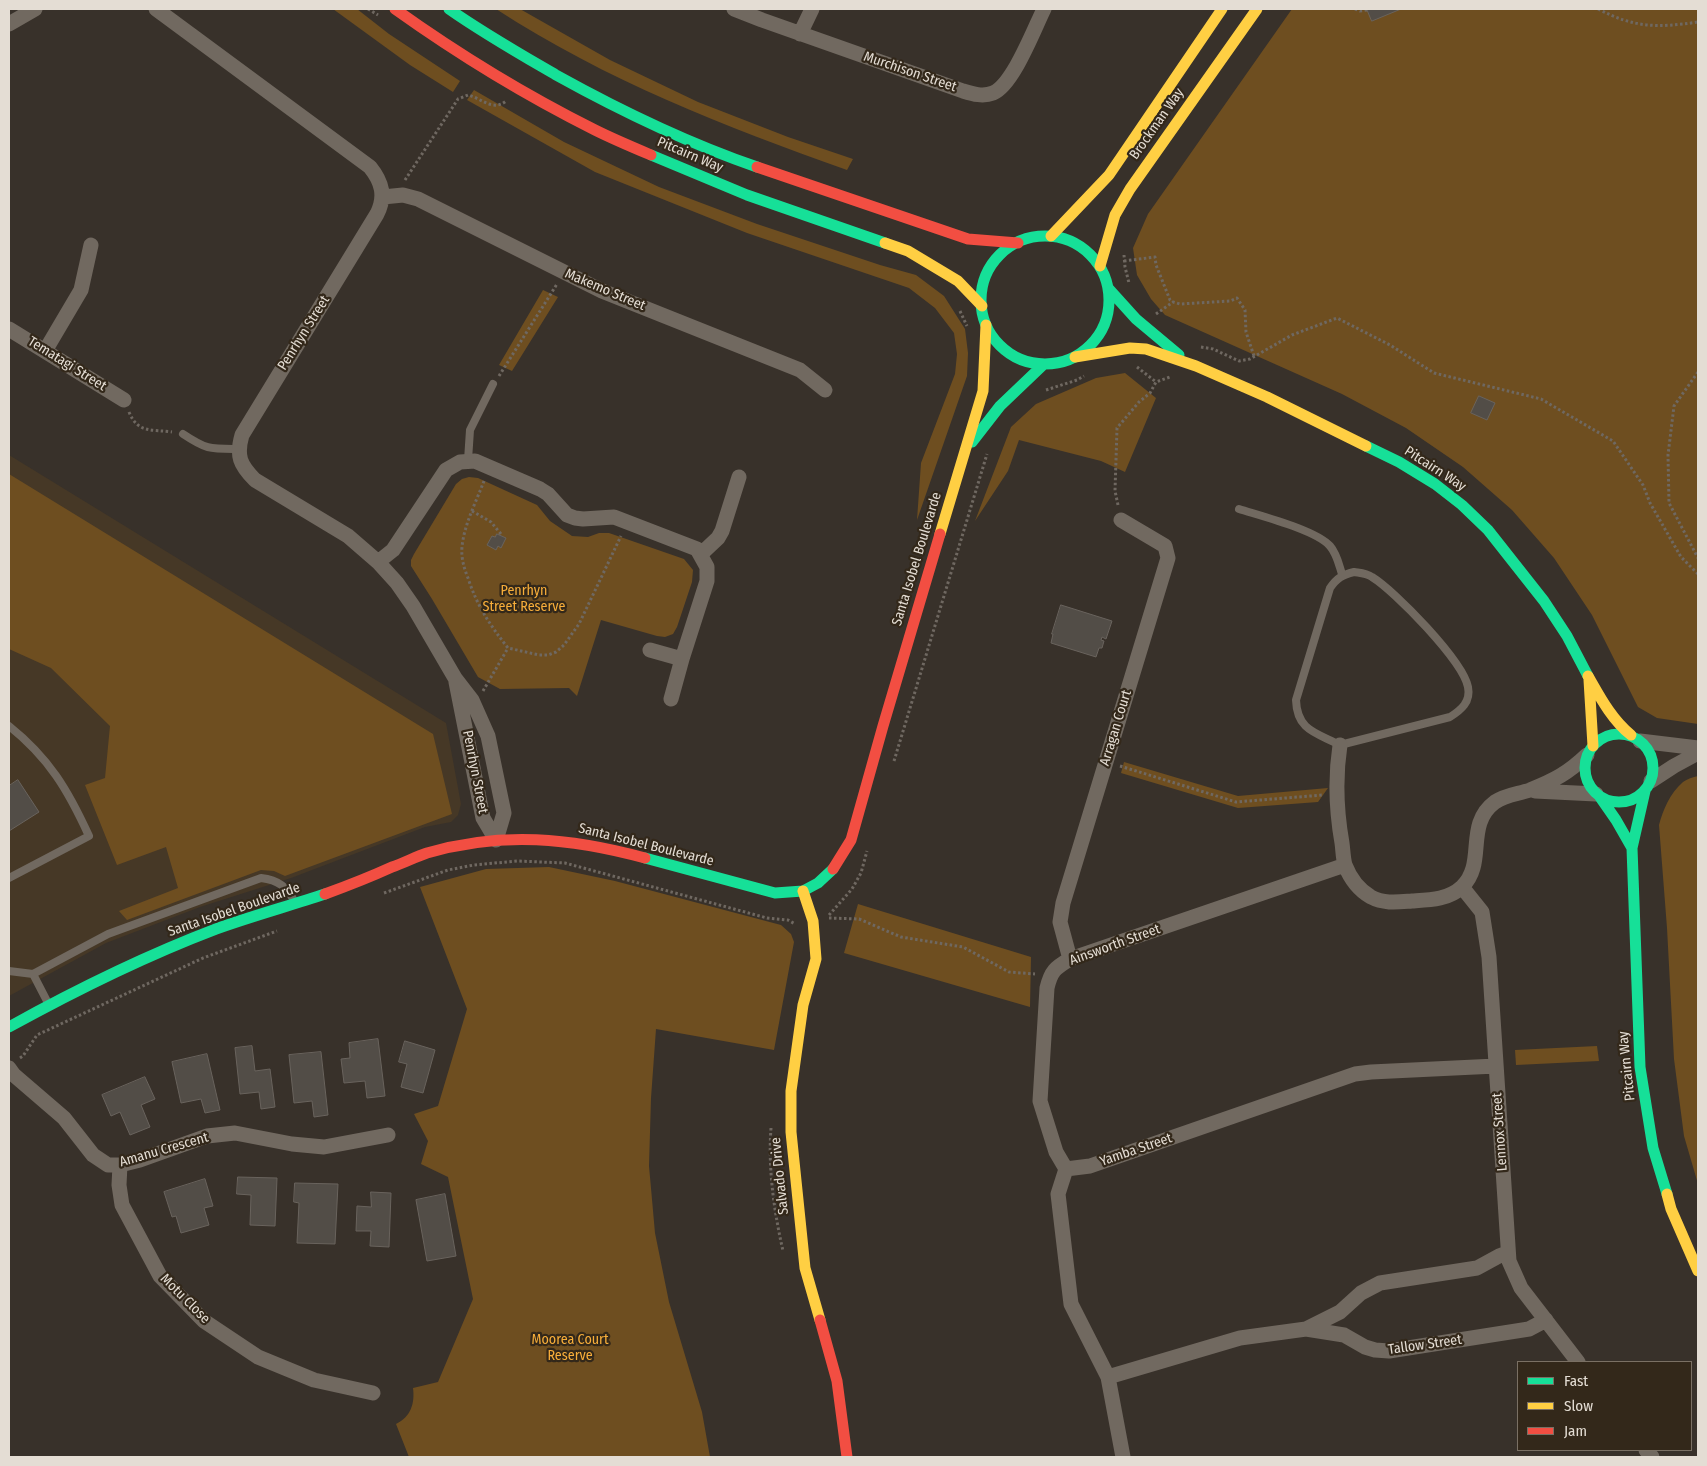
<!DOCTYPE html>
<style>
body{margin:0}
#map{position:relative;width:1707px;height:1466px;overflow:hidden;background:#38312a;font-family:"Fira Sans Condensed",sans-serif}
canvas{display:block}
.frame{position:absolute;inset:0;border:10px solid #e4ddd4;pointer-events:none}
.legend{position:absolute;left:1517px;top:1361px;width:175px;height:90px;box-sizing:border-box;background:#33281a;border:1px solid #7a7064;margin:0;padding:6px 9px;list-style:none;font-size:15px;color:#e4ddd4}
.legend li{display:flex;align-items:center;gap:10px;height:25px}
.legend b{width:25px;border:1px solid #7a7064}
</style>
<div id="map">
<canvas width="1707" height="1466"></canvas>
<div class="frame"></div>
<ul class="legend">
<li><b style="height:6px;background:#16e098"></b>Fast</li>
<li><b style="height:6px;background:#ffcf43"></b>Slow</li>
<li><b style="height:6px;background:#f24e42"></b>Jam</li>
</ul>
</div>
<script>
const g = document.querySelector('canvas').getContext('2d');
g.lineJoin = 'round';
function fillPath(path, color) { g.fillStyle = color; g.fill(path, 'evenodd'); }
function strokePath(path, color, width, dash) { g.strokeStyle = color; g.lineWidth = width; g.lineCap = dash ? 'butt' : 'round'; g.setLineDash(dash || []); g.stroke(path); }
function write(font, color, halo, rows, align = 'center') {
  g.font = font + ' "Fira Sans Condensed",sans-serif'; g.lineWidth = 4.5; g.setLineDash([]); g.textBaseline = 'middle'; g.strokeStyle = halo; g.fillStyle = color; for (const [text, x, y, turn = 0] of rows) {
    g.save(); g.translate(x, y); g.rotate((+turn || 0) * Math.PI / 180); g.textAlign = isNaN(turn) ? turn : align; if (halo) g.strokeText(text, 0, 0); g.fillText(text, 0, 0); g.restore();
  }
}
fillPath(new Path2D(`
 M9,455L446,723L461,804L458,815L451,822L425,827L291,878L200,907L106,943L9,996Z`), '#463826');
fillPath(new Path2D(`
 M333,9H357L389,34L460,81L453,92L410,65Z
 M496,9H520L610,60L698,102L788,137L853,159L847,170C724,126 607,81 496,9Z
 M1292,9H1698V724L1657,718L1638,707L1592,615L1554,558L1512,510L1463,467L1406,428L1342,394L1165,315L1151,299L1137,275L1133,248L1148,214Z
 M474,90L564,142L659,187L757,224L880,265L916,275L944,296L965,329L968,353L967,376L917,520L921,463L955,374L957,354L954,333L935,308L909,288L747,233L595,172L467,100Z
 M543,290L558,297L512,371L499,365Z
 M1125,373L1156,398L1125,472L1101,461L1019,440L1008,471L975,521L1011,427L1036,404L1096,378Z
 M9,474L433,734L452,814L285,876L274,871L261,870L127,920L119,911L178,888L166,847L117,865L85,785L105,778L110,726L51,668L9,649Z
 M469,477L478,478L537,505L550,521L572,536L588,537L599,533H609L684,559L693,570L692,582L677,627L673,634L665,637L657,636L601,620L577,696L569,688L500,689L478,677L432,599L411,566V560L414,554L456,484L462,479Z
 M1124,762L1238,796L1328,788L1318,802L1238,808L1121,773Z
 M1698,776V1184L1684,1136L1674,1059L1667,928L1659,825C1663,810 1670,793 1683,782C1687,779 1693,777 1698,776Z
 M549,867L615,881L781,925L791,934L794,942L774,1050L656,1029L651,1098L649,1166L655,1233L669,1302L702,1412L710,1457H409L396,1424C411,1417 415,1403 413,1388L438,1382L473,1299L448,1177L421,1164L428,1141L414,1114L438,1106L467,1009L420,887L486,869Z
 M858,904L1031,957L1030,1007L844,953Z
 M1597,1046L1599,1061L1516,1065L1515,1050Z`), '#6e4e20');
const building = new Path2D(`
 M1367,9H1401L1372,21Z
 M1479,396L1495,403L1487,420L1471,413Z
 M497,534L506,538L501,548L498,546L496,550L487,545L492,536L495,537Z
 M1061,605L1112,621L1106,639L1102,637L1101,640L1104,641L1102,648H1099L1096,657L1051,643L1053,634H1052Z
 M18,780L39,812L9,831V786Z
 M378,1039L385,1096L367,1098L365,1081L344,1083L341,1059L350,1058L349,1043Z
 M405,1041L435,1050L423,1093L401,1087L407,1064L399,1062Z
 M252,1046L255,1071L270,1069L275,1107L261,1109L259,1092L240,1094L235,1048Z
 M321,1052L328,1115L314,1117L312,1101L294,1103L289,1055Z
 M207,1054L220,1110L205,1113L201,1099L181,1103L172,1062Z
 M145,1077L155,1099L141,1105L150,1127L130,1135L120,1112L111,1116L102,1095Z
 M238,1177L277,1178L275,1226L250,1225L251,1195L237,1194Z
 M205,1179L213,1206L204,1208L209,1225L181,1233L176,1216L172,1217L164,1192Z
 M295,1183L338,1184L335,1244L297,1243L299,1203L294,1202Z
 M371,1192L391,1193L389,1247L370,1246L371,1231H356L357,1206L371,1207Z
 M445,1194L456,1256L427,1261L416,1200Z`);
fillPath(building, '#524d47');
strokePath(building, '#69635d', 1);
strokePath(new Path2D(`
 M368,9L378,15
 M1355,9L1360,11L1367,10
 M1598,9C1635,28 1657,28 1698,22
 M405,180L458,99L468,95C481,98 493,112 506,101
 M1124,255L1125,267L1129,283
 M1124,261L1155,257L1156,265L1170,300L1173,302
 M960,311L967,326
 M1156,314L1173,302L1180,304L1230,301L1237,298L1245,310L1246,332L1254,356
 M1201,347L1213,349L1239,361L1250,359L1292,335L1337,318L1390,345L1434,373L1541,399L1613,441L1643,485L1650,503L1681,557L1698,574
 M1137,367L1156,382
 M1698,372L1674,406L1668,455L1669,503L1698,558
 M499,376L557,284
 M1046,390L1077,380L1084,376
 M129,412C138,434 152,429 172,432
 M484,481C476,502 464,525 462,547C461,558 464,568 468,578C477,606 490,625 508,648L539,655H548L556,652L564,645L579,624L621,536
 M1118,505L1115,491L1117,428L1139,402L1150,393L1156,382L1170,377
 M472,511L491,522L501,534
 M483,691L508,648
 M894,761L987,454
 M1120,766L1236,802L1323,795
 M384,893L448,870L474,865L517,861L565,863L767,918L788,920L795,924
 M829,915L852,889L861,873L867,851
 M829,918L859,919L901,937L963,947L1009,972L1035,974
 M20,1058L23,1056L37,1035L203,958L277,931
 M771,1128C768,1169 774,1211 783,1251`), '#6f6861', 3, [2.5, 2.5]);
strokePath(new Path2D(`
 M183,434C207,450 210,449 239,449
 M468,460L470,430L493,384
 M1239,509C1261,516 1316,530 1330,546C1337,554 1339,565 1342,574
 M1354,572C1360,573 1366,573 1372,577C1395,591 1463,661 1468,687C1471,702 1461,710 1450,717L1340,745C1317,733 1297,731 1296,700L1330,588C1337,578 1342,575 1354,572Z
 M9,726C49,758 68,790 89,836L9,878
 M9,971L33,974L108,934L261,878C278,880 288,887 295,903
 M33,974L48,1003`), '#716960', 8);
strokePath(new Path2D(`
 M156,9L370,167C382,182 386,196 377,214L242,435C236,456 240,465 255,480L348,536L378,562L397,583L413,606L455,678L472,700L488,736L504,813L496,840
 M734,9L762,20L963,91C973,94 983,97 993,93C1013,85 1034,29 1044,9
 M9,24L35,9
 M800,34L812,9
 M383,197L403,195L418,199L602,291L800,370L825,390
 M9,329L124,400
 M45,351L81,290L91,245
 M701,554L718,538L722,531L739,477
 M378,562L393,550L446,470L460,462L475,461L540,489L548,494L567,515L575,518L583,519L614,517L697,549L707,567V581L682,659L650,650
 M456,682L483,818L496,840
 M671,699L682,659
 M1640,741L1698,748
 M1340,745C1335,778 1336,809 1342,843C1343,850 1343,858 1345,865C1350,878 1359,890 1371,897C1384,904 1398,902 1412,901C1429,900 1448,900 1462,887C1487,863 1464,825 1495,802C1505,795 1518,794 1530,790C1555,780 1568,773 1587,755
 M1651,781L1674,766L1698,753
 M1535,791L1596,794
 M1462,887L1482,912L1489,957L1509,1261L1521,1288L1578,1362
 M1070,959L1060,922L1063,903L1168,558L1165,546L1121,520
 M9,1068L14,1075L64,1118L93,1155L108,1165H120L140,1160L207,1136L235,1133L292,1144L324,1147L388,1135
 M120,1165L119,1185L122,1205L160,1276L204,1321L258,1357L314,1380L373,1393
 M1066,1169L1056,1152L1040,1101L1047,988C1051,971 1055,968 1070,959L1345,865
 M1066,1169L1090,1166L1355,1074L1371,1072L1496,1066
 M1066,1169L1058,1194L1071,1304L1108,1377L1123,1457
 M1306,1329L1340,1312L1361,1293L1380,1283L1477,1268L1499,1256L1507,1253
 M1108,1377L1240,1338L1306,1329L1344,1335L1365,1347L1375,1350L1389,1351L1529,1329L1546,1320
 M1646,1450L1652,1457`), '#716960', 15);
strokePath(new Path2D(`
 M449,9C483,33 520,54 556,75C621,111 687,143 757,167
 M651,155L747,195L885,243
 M981 300a64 64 0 1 1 128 0a64 64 0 1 1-128 0Z
 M1108,288L1136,319L1179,355
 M972,442L1000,406L1044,364
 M1366,446L1399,462L1435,484L1462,505L1488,530L1544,601L1567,636L1588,676
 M1585 768a34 34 0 1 1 68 0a34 34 0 1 1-68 0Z
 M1645,791L1632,848L1640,1067L1653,1148L1667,1194
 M1600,797L1616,820L1632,848
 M645,858L775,893L803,891L818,883L833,869
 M9,1027C76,990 145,956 216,929C252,916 289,906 325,894`), '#16e098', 11);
strokePath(new Path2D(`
 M1051,236L1109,175L1222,9
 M885,243L908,251L958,281L982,306
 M1100,266L1115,215L1130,189L1257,9
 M1075,357L1130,348L1146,349L1196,366L1267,397L1366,446
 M940,534L983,391L986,325
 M1588,676C1600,697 1612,720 1631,735
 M1589,680L1593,746
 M803,891L813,921L816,959L803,1005L791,1091V1132L805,1268L820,1320
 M1667,1194L1671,1209L1698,1271`), '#ffcf43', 11);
strokePath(new Path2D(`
 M395,9C458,54 525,95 595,130C613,139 632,147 651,155
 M757,167L968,239L1018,243
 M833,869L851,840L883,726L940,534
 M325,894C347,886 370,877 392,867C404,863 415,857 427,853C502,831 571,838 645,858
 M820,1320L837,1381L847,1457`), '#f24e42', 11);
write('14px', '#e4ddd4', '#33281a', [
 ["Murchison Street",910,72,19],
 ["Brockman Way",1157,124,-55],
 ["Pitcairn Way",690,155,23],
 ["Makemo Street",605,290,23],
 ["Penrhyn Street",304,333,-58],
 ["Tematagi Street",67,364,32],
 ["Pitcairn Way",1435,469,33],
 ["Santa Isobel Boulevarde",917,559,-73],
 ["Arragan Court",1116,728,-73],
 ["Penrhyn Street",475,772,79],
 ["Santa Isobel Boulevarde",646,845,14],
 ["Santa Isobel Boulevarde",234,910,-19],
 ["Ainsworth Street",1115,945,-20],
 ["Pitcairn Way",1627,1066,-96],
 ["Lennox Street",1500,1132,-94],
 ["Amanu Crescent",164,1150,-16],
 ["Yamba Street",1136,1150,-19],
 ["Salvado Drive",780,1176,-96],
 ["Motu Close",185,1299,45],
 ["Tallow Street",1425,1345,-8]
]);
write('14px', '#f8ae3a', '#33281a', [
 ["Penrhyn",524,591],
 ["Street Reserve",524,607],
 ["Moorea Court",570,1340],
 ["Reserve",570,1356]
]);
</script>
